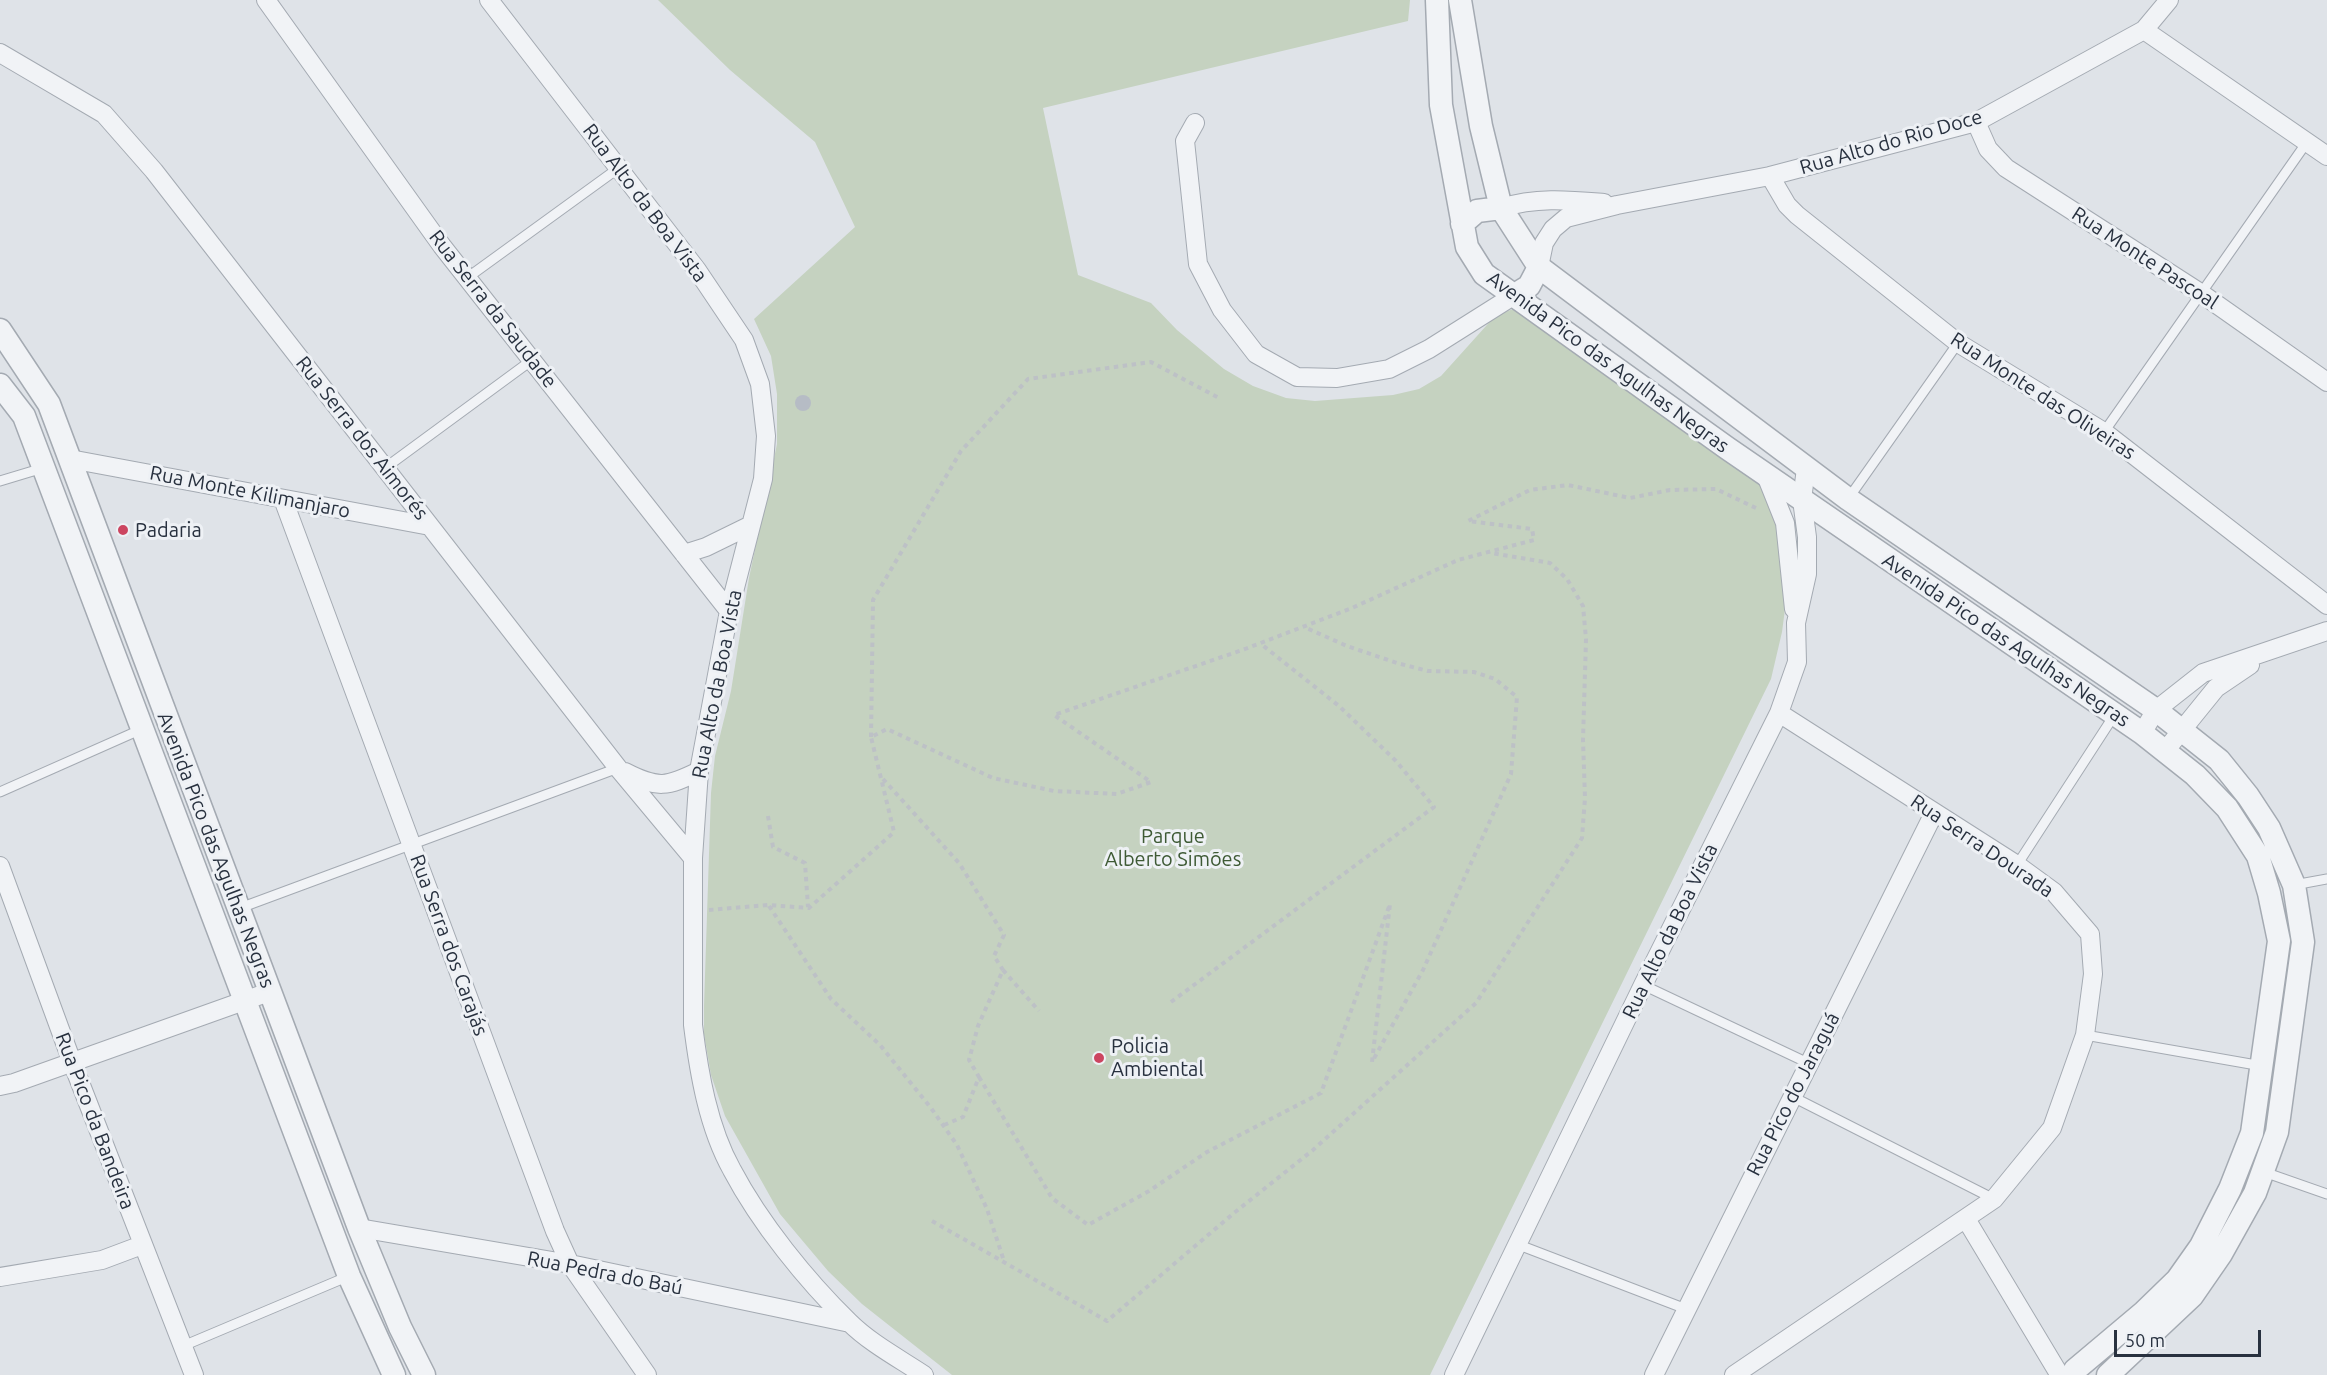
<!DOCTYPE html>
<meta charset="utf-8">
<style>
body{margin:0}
#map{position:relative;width:2327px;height:1375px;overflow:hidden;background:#dfe3e8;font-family:Ubuntu,sans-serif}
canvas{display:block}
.scale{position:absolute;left:2114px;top:1330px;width:147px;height:27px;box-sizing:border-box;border:3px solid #28313f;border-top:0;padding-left:8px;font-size:18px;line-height:21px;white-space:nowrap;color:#28313f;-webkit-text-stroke:4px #eef1f5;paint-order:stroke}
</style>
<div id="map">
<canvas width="2327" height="1375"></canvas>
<div class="scale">50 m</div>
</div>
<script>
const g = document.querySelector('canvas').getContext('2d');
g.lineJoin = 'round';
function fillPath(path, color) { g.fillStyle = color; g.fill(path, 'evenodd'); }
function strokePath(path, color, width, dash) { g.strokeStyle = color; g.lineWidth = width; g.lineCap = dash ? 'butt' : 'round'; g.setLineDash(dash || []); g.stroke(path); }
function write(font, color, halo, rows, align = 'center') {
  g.font = font + ' Ubuntu,sans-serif'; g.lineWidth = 6; g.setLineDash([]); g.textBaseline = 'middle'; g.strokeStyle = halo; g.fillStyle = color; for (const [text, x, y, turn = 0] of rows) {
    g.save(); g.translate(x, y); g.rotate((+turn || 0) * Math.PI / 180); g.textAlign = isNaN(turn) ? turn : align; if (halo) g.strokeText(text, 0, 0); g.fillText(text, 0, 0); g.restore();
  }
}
fillPath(new Path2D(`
 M658,0H1410L1408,21L1043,108L1078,275L1151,303L1177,330L1224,369L1253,386L1286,398L1315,401L1393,395L1419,389L1441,376L1495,316L1513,309L1760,478L1780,536L1787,594L1782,632L1771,679L1430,1375H952L862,1304L828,1271L780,1214L725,1116L711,1075L704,1034V1006L711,793L715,756L731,691L749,578L777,444V394L771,356L754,319L855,227L815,142L730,70Z`), '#c5d2c0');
fillPath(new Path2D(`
 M795 403a8 8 0 1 1 16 0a8 8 0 1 1-16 0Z`), '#b6bcc5');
const service = new Path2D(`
 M467,278L620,167
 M2104,432L2307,142
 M385,468L532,360
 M0,481L43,468
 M1848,499L1958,343
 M0,792L142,729
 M2017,865L2115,714
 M2294,885L2327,879
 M240,908L618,768
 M1643,985L1808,1063
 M2085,1035L2262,1066
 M1791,1096L1994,1199
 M2264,1172L2327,1194
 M1519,1245L1686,1309
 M183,1346L349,1276`);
const minor = new Path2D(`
 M266,0L442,246L729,611
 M489,0L697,270L744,340L760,384L766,436L763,479L729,611L699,771L693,858V1025C699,1073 708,1127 732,1170C760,1223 806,1280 849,1322C870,1343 900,1359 924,1375
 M2144,30L2327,156
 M0,53L104,114L154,171L618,768L693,858
 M1976,122L1988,149L2006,168L2202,294L2327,382
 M1195,123L1185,141L1198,264L1222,310L1256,354L1297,377L1337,378L1389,369L1429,349L1513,296
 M1770,176L1787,205L1797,215L1958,343L2104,432L2327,605
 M1501,208C1536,197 1568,200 1604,203
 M1539,267L1544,243L1553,229L1566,218L1617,205L1770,176L1976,122L2144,30L2169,0
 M70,459L430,526
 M1765,473L1785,523L1794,609
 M283,499L555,1231L570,1264L647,1375
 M684,554L706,547L751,525
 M2142,733L2156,710L2203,673L2327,631
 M2165,751L2216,688L2250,665
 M625,772C658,789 667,787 699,771
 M0,866L72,1062L194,1375
 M0,1086L14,1083L269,992
 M1966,1219L2059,1374
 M359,1228L570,1264L850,1323
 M0,1277L102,1260L142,1245
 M1454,1375L1643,985L1779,713L1797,662L1796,623L1807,574V537L1802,500L1806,468
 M1654,1375L1934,813
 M1734,1375L1994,1199L2052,1128L2085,1035L2093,974L2090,934L2054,892L2017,865L1779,713`);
const tertiary = new Path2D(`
 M1437,0L1441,105L1467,247L1484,274L1727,448L2142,733L2195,775L2227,808L2258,856L2269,893L2279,941L2252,1133L2230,1189L2201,1246L2177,1280L2144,1312L2075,1370
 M1460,0L1481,126L1501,208L1539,267L1848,499L2156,710L2219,760L2248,796L2269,828L2294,885L2303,942L2277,1132L2255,1193L2221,1254L2192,1296L2108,1375
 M1462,224L1477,211L1501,208
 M1513,296L1529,286L1539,267
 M0,330L49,404L359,1228L400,1327L424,1375
 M0,385L24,416L349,1276L394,1375`);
strokePath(service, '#a4aab2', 11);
strokePath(minor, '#a4aab2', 20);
strokePath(tertiary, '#a4aab2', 25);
strokePath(new Path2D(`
 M871,737L873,600L961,451L1028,379L1151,362L1221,399
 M883,779L959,863L1004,935L994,956L1003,970
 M768,816L773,847L805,863L808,907
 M769,906L831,999L880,1045L931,1108L957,1145L987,1209L1004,1261
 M709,910L768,905L809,908L894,832L871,737L887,729L993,778L1054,791L1117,794L1151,782L1054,715L1245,649L1352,608L1458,560L1534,540L1532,529L1468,521L1530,490L1568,485L1630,498L1670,490L1716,489L1760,510
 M1171,1002L1434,807L1396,761L1339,706L1261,644
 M979,1077L1052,1198L1088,1225L1149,1191L1207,1152L1321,1093L1390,904L1372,1062L1423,970L1511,774L1517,697L1495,679L1474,672L1428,671L1397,663L1347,646L1304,627
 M944,1125L963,1117L979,1077L969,1060L978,1026L1003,970L1039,1011
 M932,1221L1107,1321L1234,1213L1313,1150L1476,1003L1582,838L1585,798L1583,740L1586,639L1583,606L1567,579L1550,563L1491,553`), '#bdc1c6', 4, [4.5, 4.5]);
strokePath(service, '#f1f3f6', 9);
strokePath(minor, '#f1f3f6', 18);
strokePath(tertiary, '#f1f3f6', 22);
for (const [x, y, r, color] of [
 [123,530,6,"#cc4560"],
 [1099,1058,6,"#cc4560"]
]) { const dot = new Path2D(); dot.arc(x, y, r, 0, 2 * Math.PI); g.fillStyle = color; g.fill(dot); strokePath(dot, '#eef1f5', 2); }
write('20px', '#28313f', '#eef1f5', [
 ["Rua Alto do Rio Doce",1891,142,-16],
 ["Rua Alto da Boa Vista",645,203,53],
 ["Rua Monte Pascoal",2145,258,33],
 ["Rua Serra da Saudade",493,309,52],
 ["Avenida Pico das Agulhas Negras",1608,362,36],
 ["Rua Monte das Oliveiras",2043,396,33],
 ["Rua Serra dos Aimorés",362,438,52],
 ["Rua Monte Kilimanjaro",250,492,11],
 ["Avenida Pico das Agulhas Negras",2006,640,34],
 ["Rua Alto da Boa Vista",717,684,-79],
 ["Rua Serra Dourada",1982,846,34],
 ["Avenida Pico das Agulhas Negras",216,850,69],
 ["Rua Alto da Boa Vista",1670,931,-64],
 ["Rua Serra dos Carajás",449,945,70],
 ["Rua Pico do Jaraguá",1793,1094,-63],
 ["Rua Pico da Bandeira",95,1121,69],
 ["Rua Pedra do Baú",605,1273,11]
]);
write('20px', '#28313f', '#eef1f5', [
 ["Padaria",135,530],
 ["Policia",1111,1046],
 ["Ambiental",1111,1069]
], 'left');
write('20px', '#3e5a35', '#eef1f5', [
 ["Parque",1173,836],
 ["Alberto Simões",1173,859]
]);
</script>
